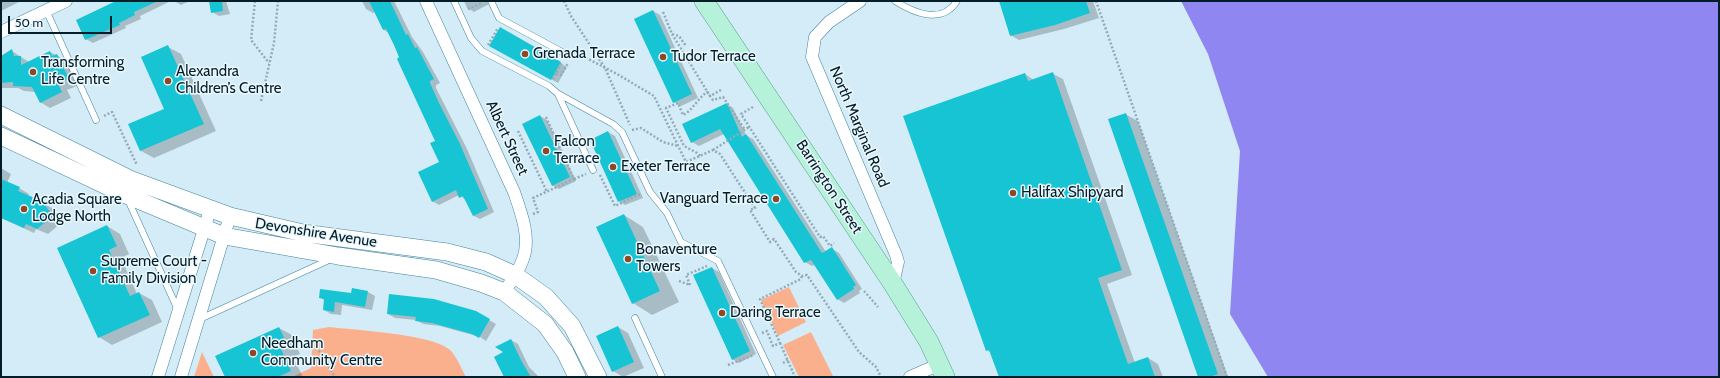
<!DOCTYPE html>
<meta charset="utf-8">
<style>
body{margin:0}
#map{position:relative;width:1720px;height:378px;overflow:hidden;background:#d3ecf7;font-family:Cabin,sans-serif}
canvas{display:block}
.frame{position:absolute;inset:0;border:2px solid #031e28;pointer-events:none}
.scale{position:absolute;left:8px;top:16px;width:104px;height:18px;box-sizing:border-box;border:2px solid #031e28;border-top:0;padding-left:5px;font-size:12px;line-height:14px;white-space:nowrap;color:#031e28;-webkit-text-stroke:3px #eaf7fd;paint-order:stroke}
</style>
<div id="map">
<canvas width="1720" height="378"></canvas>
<div class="frame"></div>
<div class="scale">50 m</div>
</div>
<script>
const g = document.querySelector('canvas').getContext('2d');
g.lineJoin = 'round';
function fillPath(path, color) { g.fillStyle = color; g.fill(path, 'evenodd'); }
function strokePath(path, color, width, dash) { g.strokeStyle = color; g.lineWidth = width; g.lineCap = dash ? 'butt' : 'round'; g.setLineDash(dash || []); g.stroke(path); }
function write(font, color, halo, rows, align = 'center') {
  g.font = font + ' Cabin,sans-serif'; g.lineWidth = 3; g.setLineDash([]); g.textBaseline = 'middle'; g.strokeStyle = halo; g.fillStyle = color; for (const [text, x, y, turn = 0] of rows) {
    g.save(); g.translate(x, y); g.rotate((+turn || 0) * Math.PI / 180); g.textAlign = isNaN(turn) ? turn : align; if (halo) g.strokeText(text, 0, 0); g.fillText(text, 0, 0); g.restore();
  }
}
fillPath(new Path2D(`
 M789,287L806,322L778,336L761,300Z
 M329,327C354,330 433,334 450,350C457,357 461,368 466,377H292L311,368L313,330Z
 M811,332L833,376L799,377L783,345Z
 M202,352L214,377H194Z`), '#fbb08d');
fillPath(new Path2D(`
 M1181,1H1719V377H1268L1230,314L1240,151L1208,54Z`), '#9086f2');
fillPath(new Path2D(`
 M1,1H21L1,11Z
 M119,1H171L140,16L141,19L125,26L126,28L93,43L86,39Z
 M174,1H190L181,5Z
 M210,1H226L230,14L219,16L212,12Z
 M362,1H394L412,37L423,52L440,83L436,85V88L467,149L494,212L480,219L474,216L467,201L459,195L439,205L432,201L440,163L436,141L389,33L384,30L375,12L373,13L366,9Z
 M464,1H490L491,3L474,12L467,8Z
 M1000,1H1093L1099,18L1064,29L1019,40L1010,35Z
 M653,11L660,15L698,98L681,106L674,102Z
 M500,28L567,67L558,83L490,46Z
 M168,47L181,54L216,131L154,158L141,151L129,125L165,109Z
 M12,51L29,62L50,52L67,61L79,85L67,90L71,98L50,108L40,102L35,92L24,91L18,88H1V57Z
 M1025,74L1034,80L1053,74L1063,79L1132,275L1107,284L1135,363L1148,358L1158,364L1163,377H1000L991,353L987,350Z
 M726,104L733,108L746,135L753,139L826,252L832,249L839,253L862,289L859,291L860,293L844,303L837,299L815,265L812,266L805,262L724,134L699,146L692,142Z
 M1125,114L1138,121L1228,377H1199Z
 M540,116L547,120L576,181L559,189L552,185Z
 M608,132L615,136L643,198L625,205L619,201Z
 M1,168L11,174L7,183L19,188L29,194L28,196L52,208L62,222L48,234L36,229L34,233L1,218Z
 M624,215L643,227L679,302L652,315L633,303Z
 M107,226L120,234L129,254L121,258L137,294L139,293L152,300L162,322L112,345L99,337Z
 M712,268L719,272L756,354L739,363L732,359Z
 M353,289L368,292L375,296L372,310L342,305L341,315L331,314L324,310L325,301L320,297L352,294Z
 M475,312L496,324L486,341L480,337L440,326L423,324L416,320L395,318L388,314Z
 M618,327L628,333L644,368L623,377L613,371Z
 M279,328L292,335L300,354L293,357L303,377H226Z
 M511,340L518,344L529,367L539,377H505V352Z`), '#0003');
fillPath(new Path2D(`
 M116,1H158L134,12L135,15L119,23L120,25L85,40L76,20Z
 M209,1H222L223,11L211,13Z
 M369,1H390L406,35L408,34L415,48L417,47L434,79L430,81V83L439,103L460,144L488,209L473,216L463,196L459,198L456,190L432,202L418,172L439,162L430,143L435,141L397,59L399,57L394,45L386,29L383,30Z
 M999,1H1086L1090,13L1055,25L1010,36Z
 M653,10L692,94L673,103L634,19Z
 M500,27L561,62L551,80L489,46Z
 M168,45L204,124L140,151L128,124L164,109L141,57Z
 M12,49L14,56H21V65L50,51L52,56L57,54L69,79L58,84L62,92L40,103L32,87L13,86V82L1,83V56Z
 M1053,72L1122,270L1098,278L1128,364L1148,357L1155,377H999L989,350L986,351L903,116L1025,73L1028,81Z
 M727,103L742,137L746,134L822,253L832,247L856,285L853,287L854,289L837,300L811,260L804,263L720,129L691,143L682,124Z
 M1126,113L1218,374L1210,377H1198L1108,119Z
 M540,115L570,177L552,186L522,124Z
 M608,131L637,194L618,202L590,140Z
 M1,179L20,187L18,191L42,201L53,216L37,229L26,224L24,228L1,218Z
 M624,214L660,291L632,304L596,227Z
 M107,225L117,246L109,250L130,296L139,292L150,315L98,338L57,248Z
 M712,267L750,351L732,360L693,275Z
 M352,288L368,291L365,307L335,302L334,312L323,310L324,299L319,298L320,289L351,293Z
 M389,294L434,299L476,311L490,319L479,338L472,334L432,323L415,321L416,317L387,314Z
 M618,326L634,362L612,372L596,336Z
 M279,327L288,346L281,349L291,371L278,377H225L215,356Z
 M511,339L522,362L531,377H504L494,357L503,352L495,347Z`), '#16c4d4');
const lane = new Path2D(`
 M454,1L471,38L482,51L549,86L557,93L613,124L622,132L650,192L667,213L681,242L718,261L773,377
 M491,1L499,18L566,54
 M895,1C914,13 942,25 957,1
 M46,10L96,120
 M558,94L593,170
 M128,200L178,310
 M635,318L662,377
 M200,319L331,259`);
const street = new Path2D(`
 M426,1L514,192C521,212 531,238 523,259C519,271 511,282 504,292
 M860,1L829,22L815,37L812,57L896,255L898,262L893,284
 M1,32L66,1
 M158,377L210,210
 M181,377L230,216
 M910,377L940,364`);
const secondary = new Path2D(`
 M1,115L132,180L230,216L303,233L447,252L486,262L515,275L546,297L572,326L598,377
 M1,136L126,195L224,236L338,256L436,270L481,283L504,292L545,324L565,352L577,377`);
const primary = new Path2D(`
 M704,1L893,284L929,342L945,377`);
strokePath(lane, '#42839c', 7);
strokePath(street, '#42839c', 13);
strokePath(secondary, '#42839c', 18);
strokePath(primary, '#58a28b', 20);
strokePath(new Path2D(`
 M255,1L251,40L269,63
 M564,1L571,16L605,68L630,125
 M1096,1L1227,377
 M468,9L482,3
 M663,12L672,34L679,36L686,46
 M672,34L710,96L713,100L723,97L745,130
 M488,45L498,28
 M575,52L617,74L654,96L686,162L713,150L720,154L755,208L750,210L770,242L774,239L796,272L802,276L807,275L859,352L876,367L881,377
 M556,73L561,75L568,63
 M553,79L562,62
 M261,101L274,43L278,1
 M753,107L741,114L820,237L823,236L830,246L834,243
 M104,116L112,112L137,165
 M546,117L574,179L586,174
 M632,130L641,128L663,142L678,146
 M518,131L547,192
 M713,150L749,127
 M700,156L697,153L684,146L666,108L678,103L683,115C692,111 698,98 707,92L710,96L721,90
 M600,175L615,206L640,194
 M533,214L538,212L533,198L574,179
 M679,281L690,285
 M690,285L686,275L707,266
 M864,291L878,307
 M762,333L767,331L773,346L780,343L760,299L801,279L802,276
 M780,343L795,377
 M304,345L314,347L326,357V362L335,377
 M783,363L788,360
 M728,365L754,355`), '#92abb6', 2.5, [2, 2]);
strokePath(lane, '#fff', 6);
strokePath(street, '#fff', 12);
strokePath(secondary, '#fff', 17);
strokePath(primary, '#b6f2da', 19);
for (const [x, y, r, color] of [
 [525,54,4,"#8f4824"],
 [663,57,4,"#8f4824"],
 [33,72,4,"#8f4824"],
 [168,81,4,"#8f4824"],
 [546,151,4,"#8f4824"],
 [613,167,4,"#8f4824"],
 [1013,193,4,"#8f4824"],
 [776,199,4,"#8f4824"],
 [24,209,4,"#8f4824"],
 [628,259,4,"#8f4824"],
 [93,271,4,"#8f4824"],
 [722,313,4,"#8f4824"],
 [253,353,4,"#8f4824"]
]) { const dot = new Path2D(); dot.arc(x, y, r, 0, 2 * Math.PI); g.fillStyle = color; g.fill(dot); strokePath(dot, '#eaf7fd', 1.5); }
write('15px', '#031e28', '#eaf7fd', [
 ["Grenada Terrace",533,54],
 ["Tudor Terrace",671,57],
 ["Transforming",41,63],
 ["Life Centre",41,80],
 ["Alexandra",176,72],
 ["Children’s Centre",176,89],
 ["Falcon",554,142],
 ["Terrace",554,159],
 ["Exeter Terrace",621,167],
 ["Halifax Shipyard",1021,193],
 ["Vanguard Terrace",768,199,"right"],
 ["Acadia Square",32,200],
 ["Lodge North",32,217],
 ["Bonaventure",636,250],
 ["Towers",636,267],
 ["Supreme Court -",101,262],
 ["Family Division",101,279],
 ["Daring Terrace",730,313],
 ["Needham",261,344],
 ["Community Centre",261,361]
], 'left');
write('15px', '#031e28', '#eaf7fd', [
 ["North Marginal Road",859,127,67],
 ["Albert Street",507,138,65],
 ["Barrington Street",829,187,57],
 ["Devonshire Avenue",316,233,9]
]);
</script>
